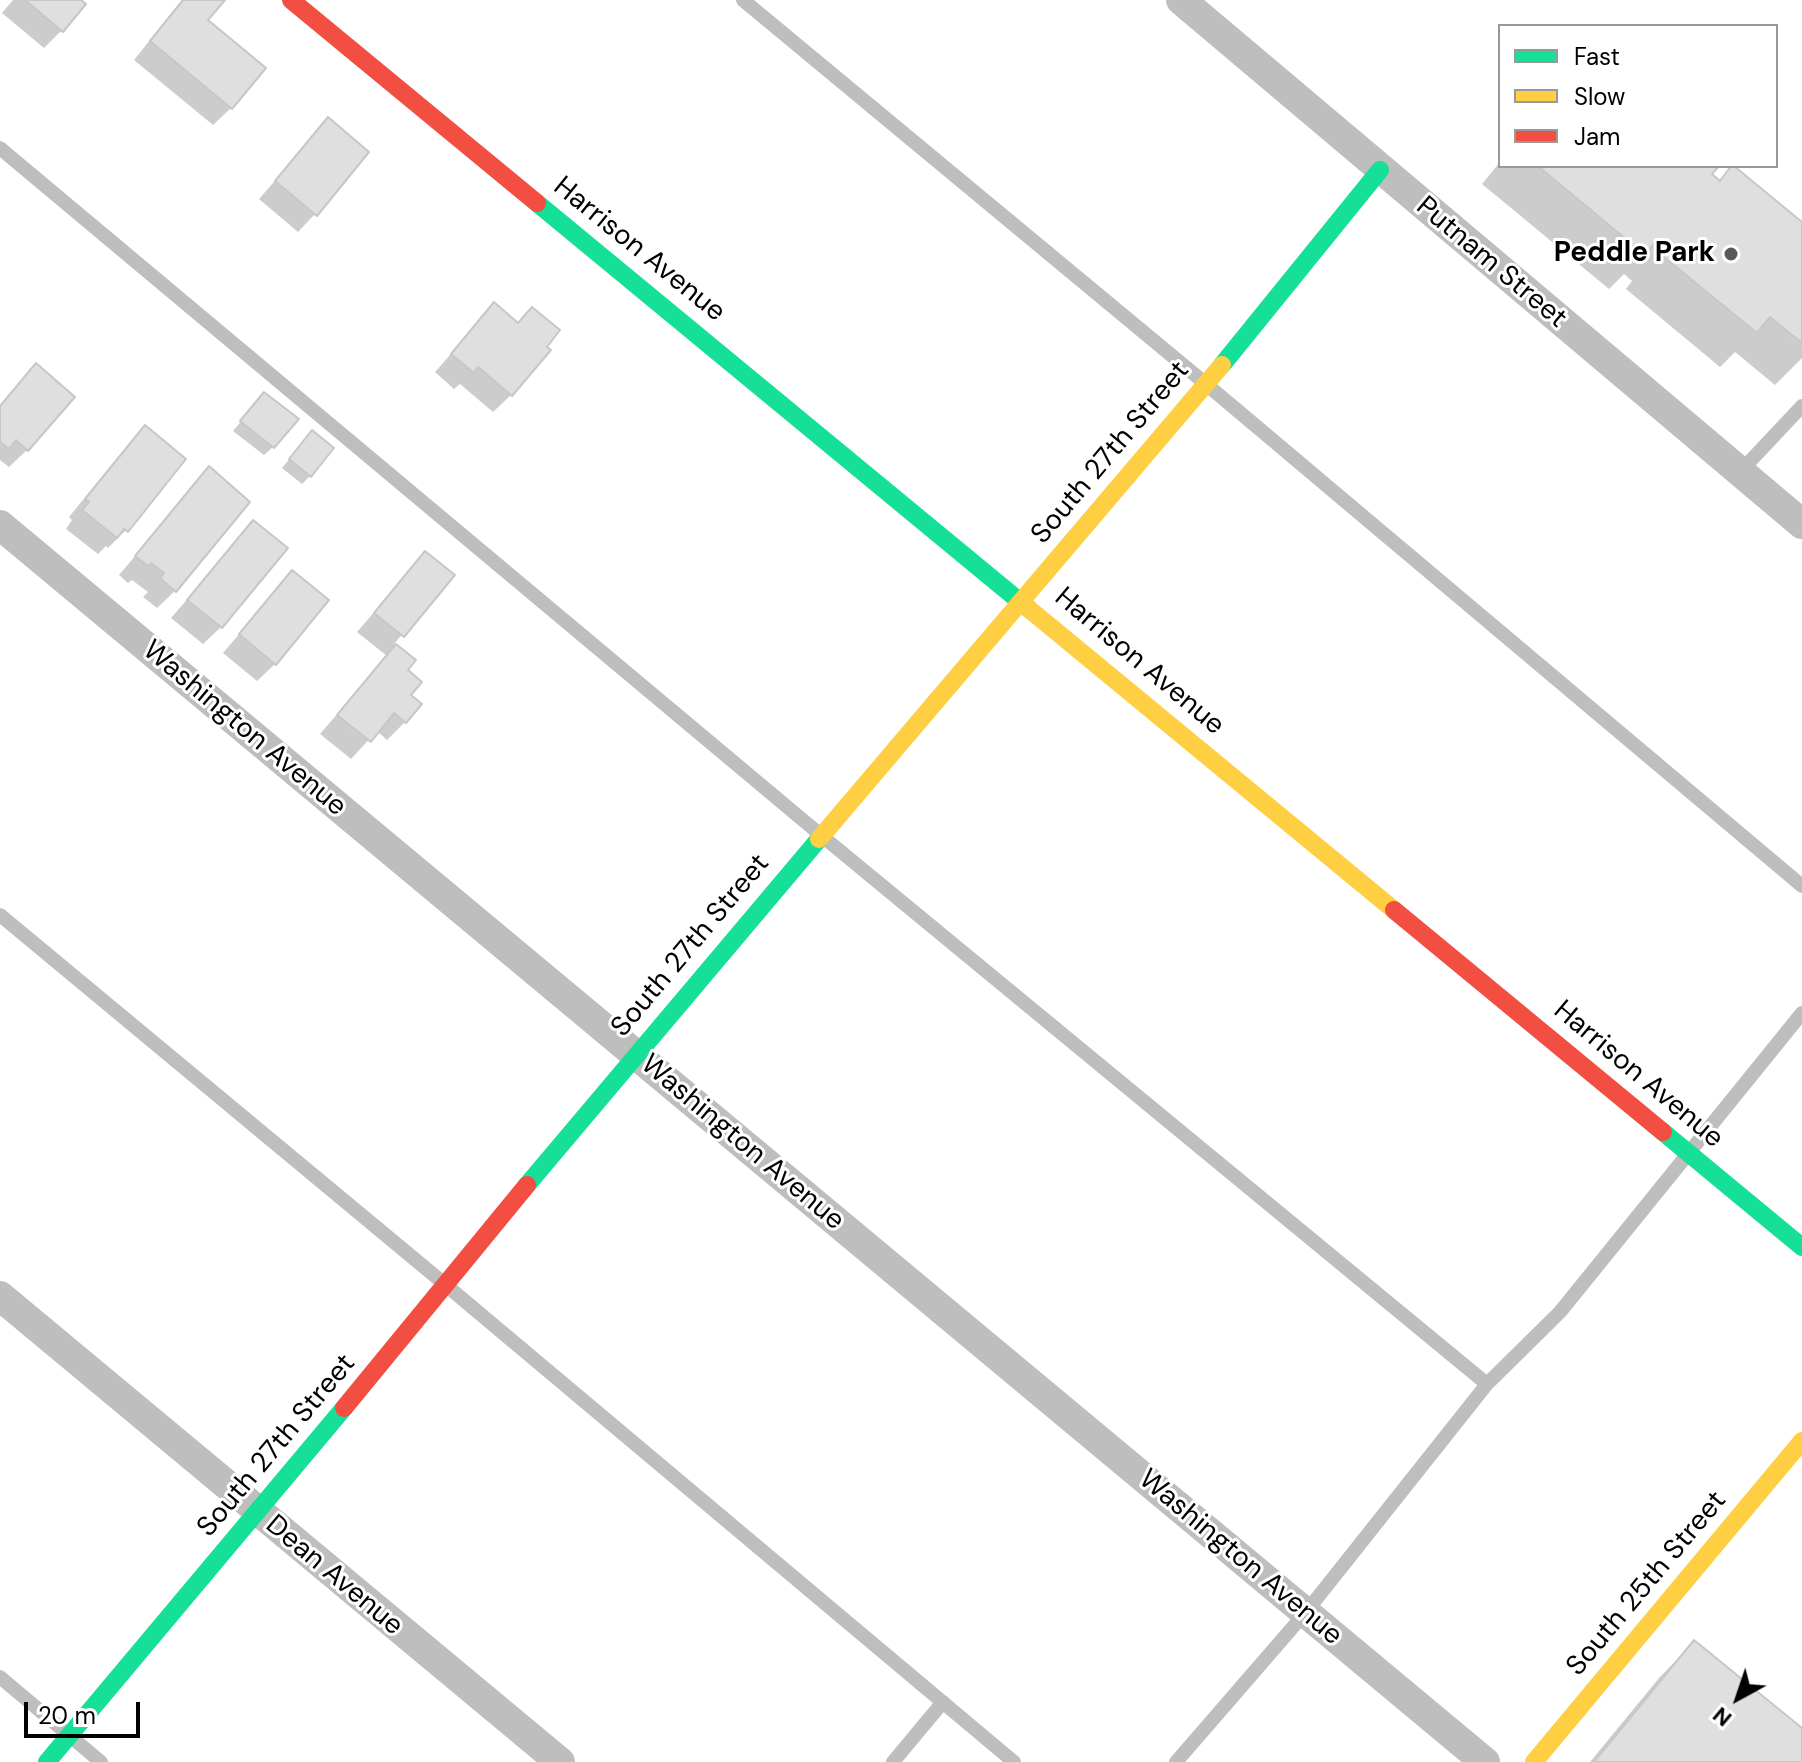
<!DOCTYPE html>
<style>
body{margin:0}
#map{position:relative;width:1802px;height:1762px;overflow:hidden;background:#fff;font-family:"DM Sans",sans-serif}
canvas{display:block}
.legend{position:absolute;left:1498px;top:24px;width:280px;height:144px;box-sizing:border-box;background:#fff;border:2px solid #999;margin:0;padding:10px 14px;list-style:none;font-size:24px;color:#000}
.legend li{display:flex;align-items:center;gap:16px;height:40px}
.legend b{width:40px;border:2px solid #999}
.north{position:absolute;left:1698px;top:1658px;width:80px;height:80px;-webkit-text-stroke:6px #fff;paint-order:stroke;rotate:220deg;font-size:22px;font-weight:700;line-height:32px;text-align:center;color:#000}
.north::after{content:'';display:block;margin:auto;width:28px;height:36px;background:#000;clip-path:polygon(50% 0,100% 100%,50% 72%,0 100%)}
.scale{position:absolute;left:24px;top:1702px;width:116px;height:36px;box-sizing:border-box;border:4px solid #000;border-top:0;padding-left:10px;font-size:24px;line-height:28px;white-space:nowrap;color:#000;-webkit-text-stroke:6px #fff;paint-order:stroke}
</style>
<div id="map">
<canvas width="1802" height="1762"></canvas>
<ul class="legend">
<li><b style="height:10px;background:#16e098"></b>Fast</li>
<li><b style="height:10px;background:#ffcf43"></b>Slow</li>
<li><b style="height:10px;background:#f24e42"></b>Jam</li>
</ul>
<div class="north">N</div>
<div class="scale">20 m</div>
</div>
<script>
const g = document.querySelector('canvas').getContext('2d');
g.lineJoin = 'round';
function fillPath(path, color) { g.fillStyle = color; g.fill(path, 'evenodd'); }
function strokePath(path, color, width, dash) { g.strokeStyle = color; g.lineWidth = width; g.lineCap = dash ? 'butt' : 'round'; g.setLineDash(dash || []); g.stroke(path); }
function write(font, color, halo, rows, align = 'center') {
  g.font = font + ' "DM Sans",sans-serif'; g.lineWidth = 6; g.setLineDash([]); g.textBaseline = 'middle'; g.strokeStyle = halo; g.fillStyle = color; for (const [text, x, y, turn = 0] of rows) {
    g.save(); g.translate(x, y); g.rotate((+turn || 0) * Math.PI / 180); g.textAlign = isNaN(turn) ? turn : align; if (halo) g.strokeText(text, 0, 0); g.fillText(text, 0, 0); g.restore();
  }
}
fillPath(new Path2D(`
 M13,0H78L62,30L44,48L2,13Z
 M182,0H223L205,21L231,108L213,125L134,60Z
 M328,120L315,214L298,232L259,199Z
 M1500,162V166H1716L1709,174L1718,182L1733,167L1802,224V358L1775,385L1735,352L1720,367L1626,289L1632,281L1624,274L1609,289L1482,184Z
 M494,305L517,325L511,395L493,412L460,384L454,389L435,372Z
 M36,366L27,450L9,467L0,460V405Z
 M256,403L273,447L264,455L233,431Z
 M145,428L126,530L108,548L106,546L98,554L66,529L72,520L69,517L127,446Z
 M304,441L310,476L302,484L282,468Z
 M209,469L175,591L157,608L143,597L148,592L132,580L128,583L119,575Z
 M253,523L221,627L203,644L171,618Z
 M425,553L452,575L394,644L414,660L405,670L409,696L405,722L387,740L377,731L351,759L320,734L387,656L357,632Z
 M292,572L275,664L257,681L223,653Z
 M1694,1642L1802,1730V1762H1590L1659,1678Z`), '#0003');
const building = new Path2D(`
 M25,0H81L86,4L63,32Z
 M183,0H225L208,20L266,68L232,109L150,41Z
 M328,117L369,152L317,216L275,181Z
 M1538,166H1719L1712,174L1720,181L1731,166H1734L1802,222V343L1770,317L1757,333L1659,253L1666,245L1658,239L1645,255Z
 M494,302L518,323L532,307L560,330L547,347L551,350L512,396L478,367L474,373L451,354Z
 M36,363L75,397L28,451L16,440L9,449L0,442V406Z
 M264,392L299,419L274,448L240,421Z
 M145,425L186,459L128,532L124,529L117,538L82,510L89,502L85,499Z
 M312,430L334,448L311,477L289,459Z
 M209,466L250,502L176,592L160,578L164,573L151,563L148,566L135,556Z
 M253,520L288,548L222,628L187,600Z
 M425,551L455,575L404,637L374,613Z
 M292,570L329,600L276,665L239,634Z
 M396,644L416,660L408,670L422,682L411,695L422,704L406,723L394,713L371,742L337,715Z
 M1694,1640L1802,1728V1762H1594Z`);
fillPath(building, '#dfdfdf');
strokePath(building, '#c7c7c7', 2);
strokePath(new Path2D(`
 M743,0L1206,384L1802,886
 M0,148L822,836L1487,1384
 M1739,473L1802,406
 M0,915L447,1286L1014,1762
 M0,1677L101,1762
 M893,1762L943,1702
 M1176,1762L1306,1612L1487,1384L1560,1312L1802,1013`), '#bebebe', 14);
strokePath(new Path2D(`
 M1181,0L1802,524
 M0,525L1485,1762
 M0,1296L560,1762`), '#bebebe', 30);
strokePath(new Path2D(`
 M537,203L1029,609
 M1222,365L1380,170
 M1663,1132L1802,1247
 M527,1185L819,839
 M47,1762L344,1408`), '#16e098', 18);
strokePath(new Path2D(`
 M1029,609L1394,910
 M819,839L1222,365
 M1534,1762L1802,1441`), '#ffcf43', 18);
strokePath(new Path2D(`
 M291,0L537,203
 M1394,910L1663,1132
 M344,1408L527,1185`), '#f24e42', 18);
for (const [x, y, r, color] of [
 [1731,254,8,"#595959"]
]) { const dot = new Path2D(); dot.arc(x, y, r, 0, 2 * Math.PI); g.fillStyle = color; g.fill(dot); strokePath(dot, '#fff', 3); }
write('28px', '#000', '#fff', [
 ["Harrison Avenue",639,250,39],
 ["Putnam Street",1491,263,40],
 ["South 27th Street",1111,453,-50],
 ["Harrison Avenue",1139,662,40],
 ["Washington Avenue",244,729,40],
 ["South 27th Street",691,946,-50],
 ["Harrison Avenue",1638,1075,40],
 ["Washington Avenue",742,1143,40],
 ["South 27th Street",277,1446,-50],
 ["Washington Avenue",1240,1558,40],
 ["Dean Avenue",334,1576,40],
 ["South 25th Street",1647,1584,-50]
]);
write('bold 28px', '#000', '#fff', [
 ["Peddle Park",1715,254]
], 'right');
</script>
